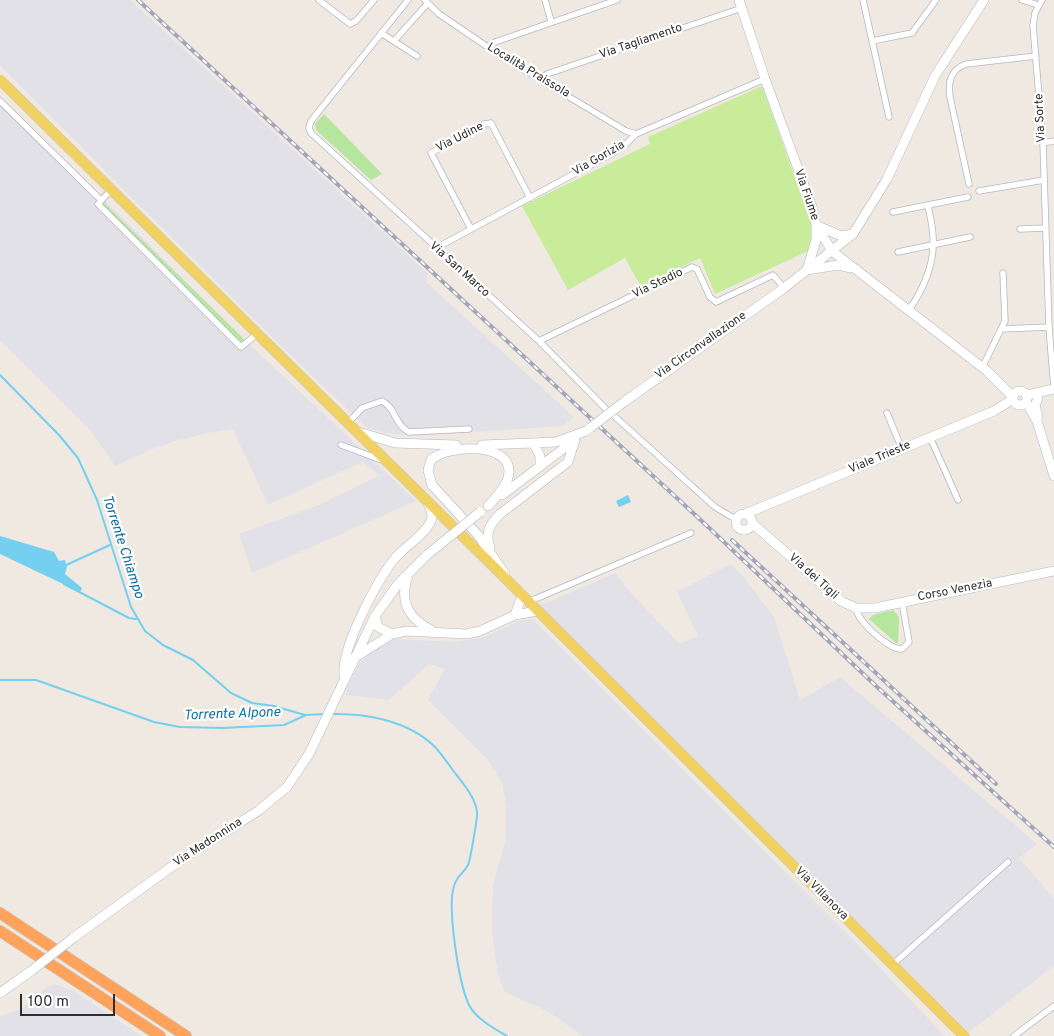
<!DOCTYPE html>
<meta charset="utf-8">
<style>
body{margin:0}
#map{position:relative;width:1054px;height:1036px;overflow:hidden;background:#efe9e1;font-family:Overpass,sans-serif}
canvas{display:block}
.scale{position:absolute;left:20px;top:994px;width:95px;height:22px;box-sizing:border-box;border:2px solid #2e2e2e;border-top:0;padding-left:6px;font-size:15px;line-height:18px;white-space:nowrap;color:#2e2e2e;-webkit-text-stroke:4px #fff;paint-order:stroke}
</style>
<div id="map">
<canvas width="1054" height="1036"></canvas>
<div class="scale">100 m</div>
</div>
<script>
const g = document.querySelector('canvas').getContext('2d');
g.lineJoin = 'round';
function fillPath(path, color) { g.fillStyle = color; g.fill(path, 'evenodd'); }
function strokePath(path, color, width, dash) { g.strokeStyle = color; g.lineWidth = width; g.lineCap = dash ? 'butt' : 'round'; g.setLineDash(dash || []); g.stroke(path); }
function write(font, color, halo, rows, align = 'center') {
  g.font = font + ' Overpass,sans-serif'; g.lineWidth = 4.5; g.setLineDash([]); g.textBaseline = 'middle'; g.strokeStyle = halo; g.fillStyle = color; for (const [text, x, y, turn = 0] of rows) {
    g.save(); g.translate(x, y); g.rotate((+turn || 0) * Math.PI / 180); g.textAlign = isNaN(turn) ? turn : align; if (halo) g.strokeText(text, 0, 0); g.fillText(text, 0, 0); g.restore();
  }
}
fillPath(new Path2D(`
 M0,0H130L428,274L426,282L574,417L562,426L415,436L384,433L366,427L278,343L0,66Z
 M0,96L247,342L416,501L252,573L239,534L319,505L380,475L362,462L268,505L233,429L212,432L175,441L152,449L115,466L91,431L0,340Z
 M731,564L741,574L774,617L800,700L840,677L1037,844L1019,858L1054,899V966L969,1032L539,606L615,573L632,594L679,644L698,636L677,592Z
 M532,619L858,945L945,1036H583L549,1012L505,992L498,975L492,931L493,886L506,838V806L502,782L487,759L428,700L445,669L429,664L389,700L346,695L347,687L360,662L374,650L396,639L453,642L481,638L522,620Z
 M55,984L75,992L142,1036H0V1017L24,1007L47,987Z`), '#e3e1e8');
fillPath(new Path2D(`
 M324,114L382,174L371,180L316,130L315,124Z
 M101,200L247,342L241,347L98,204Z
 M893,610L899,617L898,643H896L869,619L873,615Z`), '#b6e59e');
fillPath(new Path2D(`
 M762,86L811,223L812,235L808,251L715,294L700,258L641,287L625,258L568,290L522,206L650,144L648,137Z`), '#c9ec9a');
fillPath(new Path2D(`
 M628,495L631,502L619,507L616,501Z
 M0,536L54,552L59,561L65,560L67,567L65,574L82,588L80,592L0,554Z`), '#75cff0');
strokePath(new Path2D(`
 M0,375L59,435L78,458L97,500L131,607L145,631L163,645L193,660L231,693L252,703L274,706L305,715
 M64,566L110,545
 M64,584L129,618L136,619
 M0,680H36L154,722L180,727L223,728L284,725L306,715L325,714
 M332,714C366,713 408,721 434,746C442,754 448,764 455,773C463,783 476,799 477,812C478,816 470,861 468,865C464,873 457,875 454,886C447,909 459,984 469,1005C476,1019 495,1029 507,1036`), '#75cff0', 2);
const street = new Path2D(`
 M319,0L350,24L356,21L374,0
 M408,0L311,121L309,128L311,133L539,341L605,408
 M425,0L439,14L504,58L626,131L636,134
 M545,0L551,21
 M863,0L889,117
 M1022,0L1038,5
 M1042,0L1035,13L1033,26L1043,143L1049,327L1054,389
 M381,33L417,56
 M394,41L428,3
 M872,41L912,33L936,0
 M489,48L495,42L617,0
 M541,79L547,74L742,8
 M0,101L101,200
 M1043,143L1054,141
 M969,184L950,97C948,82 950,70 966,64L1036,56
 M111,190L98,204L241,347L257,334
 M979,191L1044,180
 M893,212L968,197
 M471,229L431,153L484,124L491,123L530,198
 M1020,229L1046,228
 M436,248L613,153L627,143L636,134L765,79
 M898,252L970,237
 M908,311C923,291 935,263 933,237C933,227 930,216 928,206
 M1002,329L1049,327
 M539,341L692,267L697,269L710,297L716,302L773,275L784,288
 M982,368L1005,321L1003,273
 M887,413L902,449
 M612,414L715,507L737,520
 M348,423L362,408L382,401C395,407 395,425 409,432L469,429
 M930,437L958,500
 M341,445L384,461
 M528,602L691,533
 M856,608C857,621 889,650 902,649L909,642L902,602
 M892,965L1008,862
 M1014,1036L1054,1006`);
const secondary = new Path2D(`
 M739,0L765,79L812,207L816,225L832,251L987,371L1013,397
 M816,225L841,236L853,234
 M807,270L816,240V225
 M807,270L838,265L850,268
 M1013 398a7 7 0 1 1 14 0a7 7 0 1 1-14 0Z
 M1027,395L1054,389
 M624,402L784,288L853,234L887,179L935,76L984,0
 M1026,402L1037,421L1054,476
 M1038,416L1035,406L1038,398
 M359,432L395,443L456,445
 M534,444L540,456V465
 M482,445L556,442L586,431
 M502,495L575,440
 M488,506C495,498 505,489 508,478C518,441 447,444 431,460L428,470L432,485L478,535L505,574
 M745,514L994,411L1013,399
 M736 522a8 8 0 1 1 16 0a8 8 0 1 1-16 0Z
 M752,523L841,601L856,608H875L1054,571
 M490,548C485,533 489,525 500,514L568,462L575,440
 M408,576C399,601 408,618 431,630
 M515,615L522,596
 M375,616L378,627L392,634
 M354,658L392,634L407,631L466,634L480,631L515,615L537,611
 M344,675C341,648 379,576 397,556C407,545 422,537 430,523C434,516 431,508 427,502
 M73,938L185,857L258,811L287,787L309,754L375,616L398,584L427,555
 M0,993L31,971`);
const primary = new Path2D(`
 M0,80L491,564L964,1036`);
const highway = new Path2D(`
 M0,913L186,1036
 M0,931L160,1036`);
strokePath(street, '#b4b7c1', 7);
strokePath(secondary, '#b4b7c1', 10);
strokePath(primary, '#c9c9c9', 11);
strokePath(highway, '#c9c9c9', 12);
strokePath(street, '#fff', 5.5);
strokePath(secondary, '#fff', 9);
strokePath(primary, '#f2d163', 10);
strokePath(highway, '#ffa35c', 11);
const rail = new Path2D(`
 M138,0L705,524L876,686L1054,847
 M732,540L996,784`);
strokePath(rail, '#a3a6b8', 4);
strokePath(rail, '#fff', 2, [5.5]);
const secondaryBridge = new Path2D(`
 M590,428L624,402
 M427,555L480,512
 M31,971L73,938`);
strokePath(secondaryBridge, '#b4b7c1', 10, []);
strokePath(secondaryBridge, '#fff', 9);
write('12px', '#2e2e2e', '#fff', [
 ["Via Tagliamento",641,42,-19],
 ["Località Praissola",528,71,31],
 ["Via Sorte",1041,118,-93],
 ["Via Udine",460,138,-27],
 ["Via Gorizia",599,159,-30],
 ["Via Fiume",806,195,71],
 ["Via San Marco",459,270,42],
 ["Via Stadio",658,284,-26],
 ["Via Circonvallazione",701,346,-35],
 ["Viale Trieste",880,458,-23],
 ["Via dei Tigli",813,577,42],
 ["Corso Venezia",955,591,-11],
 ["Via Madonnina",208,843,-33],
 ["Via Villanova",821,894,45]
]);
write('italic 14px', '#0d6fa3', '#fff', [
 ["Torrente Chiampo",122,547,72],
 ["Torrente Alpone",232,715,-2]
]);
</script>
